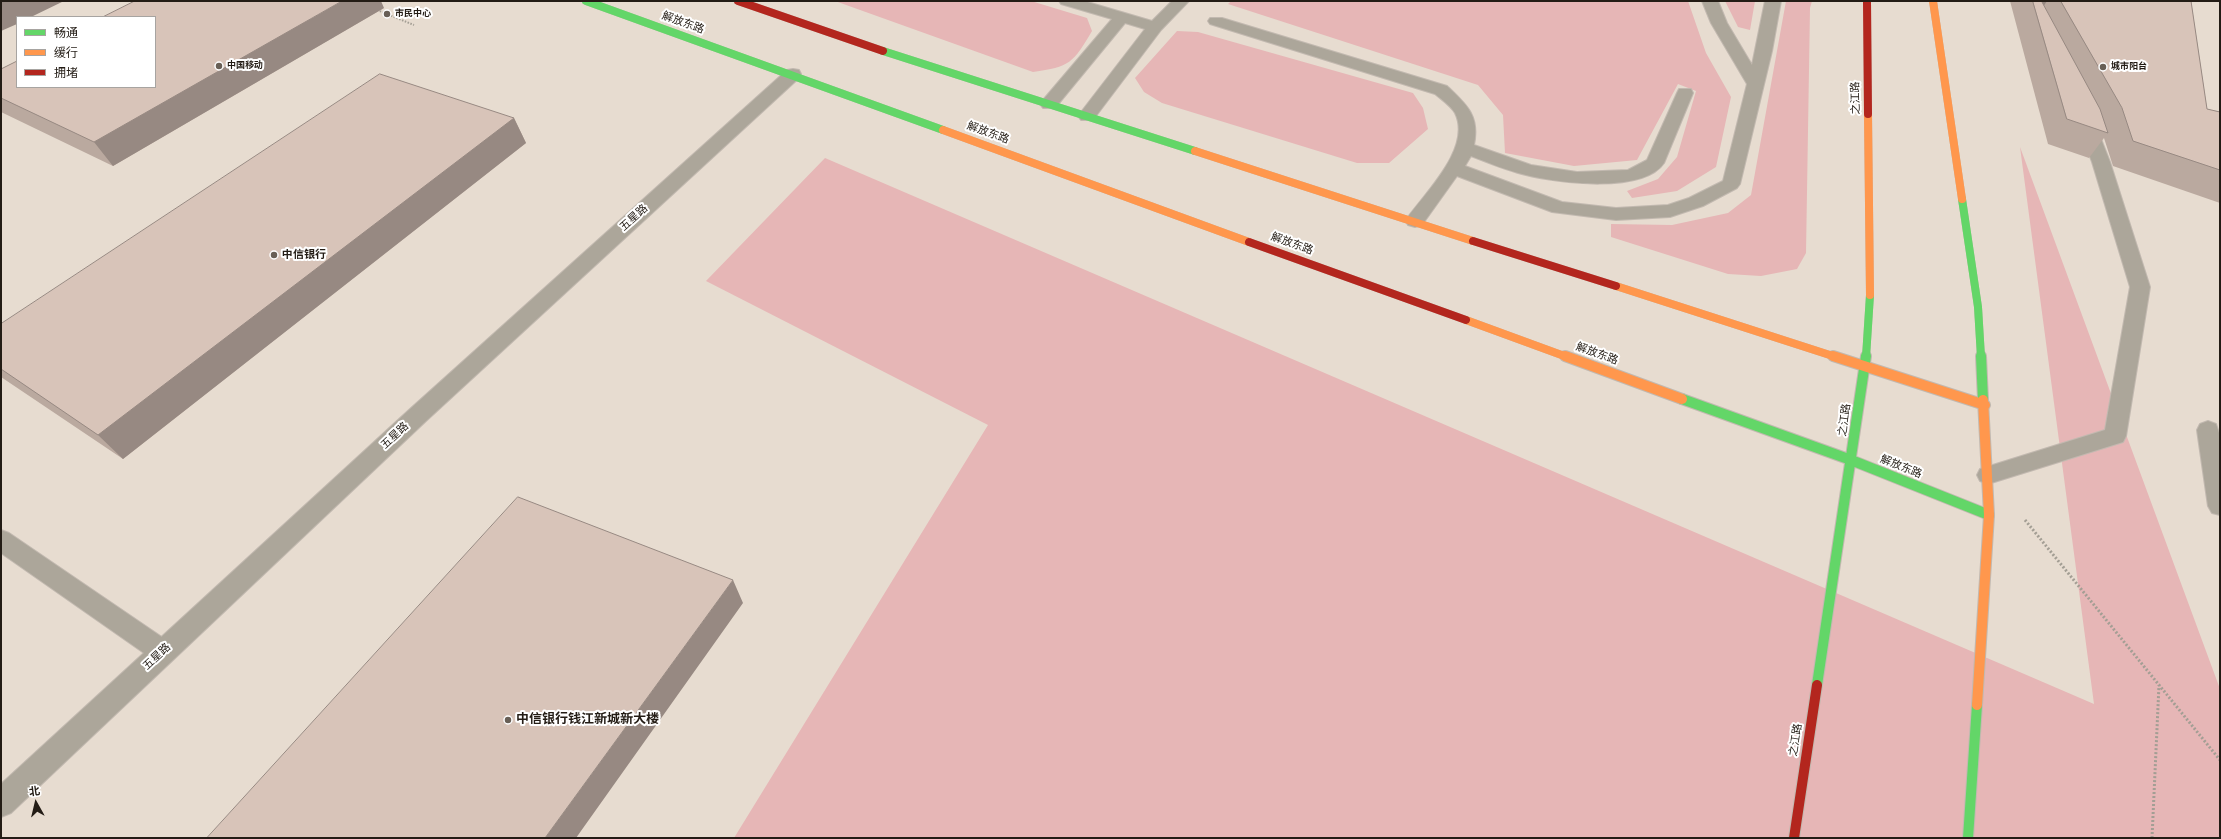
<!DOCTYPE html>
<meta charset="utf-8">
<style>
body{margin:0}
#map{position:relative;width:2221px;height:839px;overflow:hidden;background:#e7dcd0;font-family:"DM Sans","Noto Sans SC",sans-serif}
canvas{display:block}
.frame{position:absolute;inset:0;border:2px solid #231c15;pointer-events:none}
.legend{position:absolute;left:16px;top:16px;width:140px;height:72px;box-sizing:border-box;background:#fff;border:1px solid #a7a4a1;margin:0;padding:5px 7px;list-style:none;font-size:12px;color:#231c15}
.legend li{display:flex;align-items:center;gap:8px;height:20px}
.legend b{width:20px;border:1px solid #a7a4a1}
.north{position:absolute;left:16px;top:783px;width:40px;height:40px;-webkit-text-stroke:3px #fff;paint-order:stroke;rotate:352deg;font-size:11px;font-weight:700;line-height:16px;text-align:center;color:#231c15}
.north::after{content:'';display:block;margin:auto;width:14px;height:18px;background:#231c15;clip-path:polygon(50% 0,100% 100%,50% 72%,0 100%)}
</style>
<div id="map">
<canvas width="2221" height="839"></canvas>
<div class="frame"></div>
<ul class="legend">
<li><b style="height:5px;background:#63d668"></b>畅通</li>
<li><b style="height:5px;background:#ff974d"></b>缓行</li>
<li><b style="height:5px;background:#b3261e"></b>拥堵</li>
</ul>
<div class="north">北</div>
</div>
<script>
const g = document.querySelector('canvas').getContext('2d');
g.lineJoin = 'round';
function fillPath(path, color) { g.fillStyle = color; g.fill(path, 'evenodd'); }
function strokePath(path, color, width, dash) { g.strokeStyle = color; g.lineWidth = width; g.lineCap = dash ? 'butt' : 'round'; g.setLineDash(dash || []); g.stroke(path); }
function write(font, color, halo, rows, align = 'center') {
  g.font = font + ' "DM Sans","Noto Sans SC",sans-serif'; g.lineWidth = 4; g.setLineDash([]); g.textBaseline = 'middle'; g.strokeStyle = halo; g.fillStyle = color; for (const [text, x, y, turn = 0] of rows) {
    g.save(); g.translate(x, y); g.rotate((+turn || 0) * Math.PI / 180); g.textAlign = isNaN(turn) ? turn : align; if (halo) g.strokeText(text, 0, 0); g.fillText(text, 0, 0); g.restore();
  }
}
fillPath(new Path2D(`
 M835,1H1031L1087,18L1092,31C1073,63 1070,67 1033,72Z
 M1231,1H1688L1706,53L1731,97L1716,167L1677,191L1632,198L1627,191L1658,179L1677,157L1696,91L1678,84L1637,160L1574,166L1505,153L1503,115L1478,85L1228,4Z
 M1725,1H1755L1750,30L1738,27Z
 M1786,1H1812L1810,8L1806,253L1797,269L1761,276L1728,274L1611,237V224L1672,225L1728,213L1751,195Z
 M1177,31L1198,32L1413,93L1423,108L1428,129L1389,163H1357L1162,103L1144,92L1135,78Z
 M2020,147L2220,689V838H734L988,425L706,281L825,158L2094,704Z`), '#e6b6b6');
const lane = new Path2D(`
 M1059,1H1084L1152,21L1172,1H1189L1161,30L1093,120H1081L1078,116L1145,29L1125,23L1055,108H1043L1040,104L1043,100L1112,19L1061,4Z
 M1702,1H1718L1727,23L1752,65L1765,1H1781L1772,51L1740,184L1737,188L1703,206L1670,217L1616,220L1552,212L1457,176L1422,225L1415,227L1408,225L1406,221L1408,217C1427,191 1472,147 1455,113C1451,106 1441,99 1435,94L1210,24L1208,21L1210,18H1222L1447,86C1467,105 1480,116 1474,145L1531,165L1577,172L1628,170L1647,160L1677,93L1679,89H1691L1693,93L1664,163C1643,194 1558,183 1526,175C1508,171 1489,163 1471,156L1465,166L1562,202L1616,208L1668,205L1689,198L1723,181L1747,84L1711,23Z
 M2085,116L2091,117L2094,121L2110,162L2150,287L2126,436L2123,442L1988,484L1980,481L1977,475L1980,469L2105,430L2130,287L2092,162L2076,121L2079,117Z
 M1,530L9,533L172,644L176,652L172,660L163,663L154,660L1,553Z`);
const street = new Path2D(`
 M793,69L799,70L801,74L799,78L426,421L11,813L1,817V784L410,409L787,70Z
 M2208,421L2216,424L2220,436V515L2212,513L2208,506L2197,430L2200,424Z`);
const fastFar1 = new Path2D(`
 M586,1L943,130
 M883,51L1195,151
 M1962,199L1978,307L1981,357
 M1866,357L1870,295`);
const fast = new Path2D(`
 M1981,356L1983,400
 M1682,399L1851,460L1989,515
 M1817,685L1866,356
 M1968,838L1977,705`);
const slowFar1 = new Path2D(`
 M1933,1L1962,199
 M1868,114L1870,295
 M943,130L1249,242
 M1195,151L1473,241
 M1616,286L1836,357
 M1466,320L1567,357`);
const slow = new Path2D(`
 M1565,356L1682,399
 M1833,356L1985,405
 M1977,705L1989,515L1983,400`);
const jamFar1 = new Path2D(`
 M738,1L883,51
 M1867,1L1868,114
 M1473,241L1616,286
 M1249,242L1466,320`);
const jam = new Path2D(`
 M1794,838L1817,685`);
strokePath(lane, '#c2b9b0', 2);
strokePath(street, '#c2b9b0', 2);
strokePath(fastFar1, '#c2b9b0', 8);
strokePath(fast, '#c2b9b0', 12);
strokePath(slowFar1, '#c2b9b0', 8);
strokePath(slow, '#c2b9b0', 12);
strokePath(jamFar1, '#c2b9b0', 8);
strokePath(jam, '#c2b9b0', 12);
strokePath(new Path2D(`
 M377,10L414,25`), '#a39e94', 2, [1.5, 1.5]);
strokePath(new Path2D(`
 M2025,520L2220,760
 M2152,838L2159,685`), '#a39e94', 3, [2, 2]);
fillPath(lane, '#aca69a');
fillPath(street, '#aca69a');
strokePath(fastFar1, '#63d668', 8);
strokePath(fast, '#63d668', 10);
strokePath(slowFar1, '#ff974d', 8);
strokePath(slow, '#ff974d', 10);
strokePath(jamFar1, '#b3261e', 8);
strokePath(jam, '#b3261e', 10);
fillPath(new Path2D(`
 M2010,1H2191L2207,109L2220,112V203L2113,166L2104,138L2089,158L2048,144Z
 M384,8L113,166L1,112V69Z
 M514,118L526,143L123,459L1,377V324Z`), '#baa99f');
fillPath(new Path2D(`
 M1,1H64L31,17H17V24L1,31Z
 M342,1H381L384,8L113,166L94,142Z
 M2042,1H2047L2037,16Z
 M514,118L526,143L123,459L98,435Z
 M733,580L743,603L576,838H545Z`), '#978982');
const building = new Path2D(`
 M135,1H342L94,142L1,98V69L17,61V87H155V17H103Z
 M2033,1H2042V2L2100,109L2108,133L2067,119Z
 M2061,1H2191L2207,109L2220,112V170L2133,141L2122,108Z
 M380,74L514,118L98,435L1,369V324Z
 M518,497L733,580L545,838H207Z`);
fillPath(building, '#d8c4b9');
strokePath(building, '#978982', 1);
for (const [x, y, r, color] of [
 [387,14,4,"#685f56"],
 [219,66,4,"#685f56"],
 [2103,67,4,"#685f56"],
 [274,255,4,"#685f56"],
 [508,720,4,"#685f56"]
]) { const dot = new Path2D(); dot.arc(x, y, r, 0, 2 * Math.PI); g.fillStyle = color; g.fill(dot); strokePath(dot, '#fff', 1.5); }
write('bold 9px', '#231c15', '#fff', [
 ["市民中心",395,14],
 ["中国移动",227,66],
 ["城市阳台",2111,67]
], 'left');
write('11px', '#231c15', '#fff', [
 ["解放东路",683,23,20],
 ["之江路",1856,98,-91],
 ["解放东路",988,133,20],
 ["五星路",634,218,-42],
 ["解放东路",1292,244,20],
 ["解放东路",1597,354,20],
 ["之江路",1845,420,-82],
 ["五星路",395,436,-43],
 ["解放东路",1901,467,22],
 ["五星路",157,657,-43],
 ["之江路",1796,740,-81]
]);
write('bold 11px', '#231c15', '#fff', [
 ["中信银行",282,255]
], 'left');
write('bold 13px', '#231c15', '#fff', [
 ["中信银行钱江新城新大楼",516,720]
], 'left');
</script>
